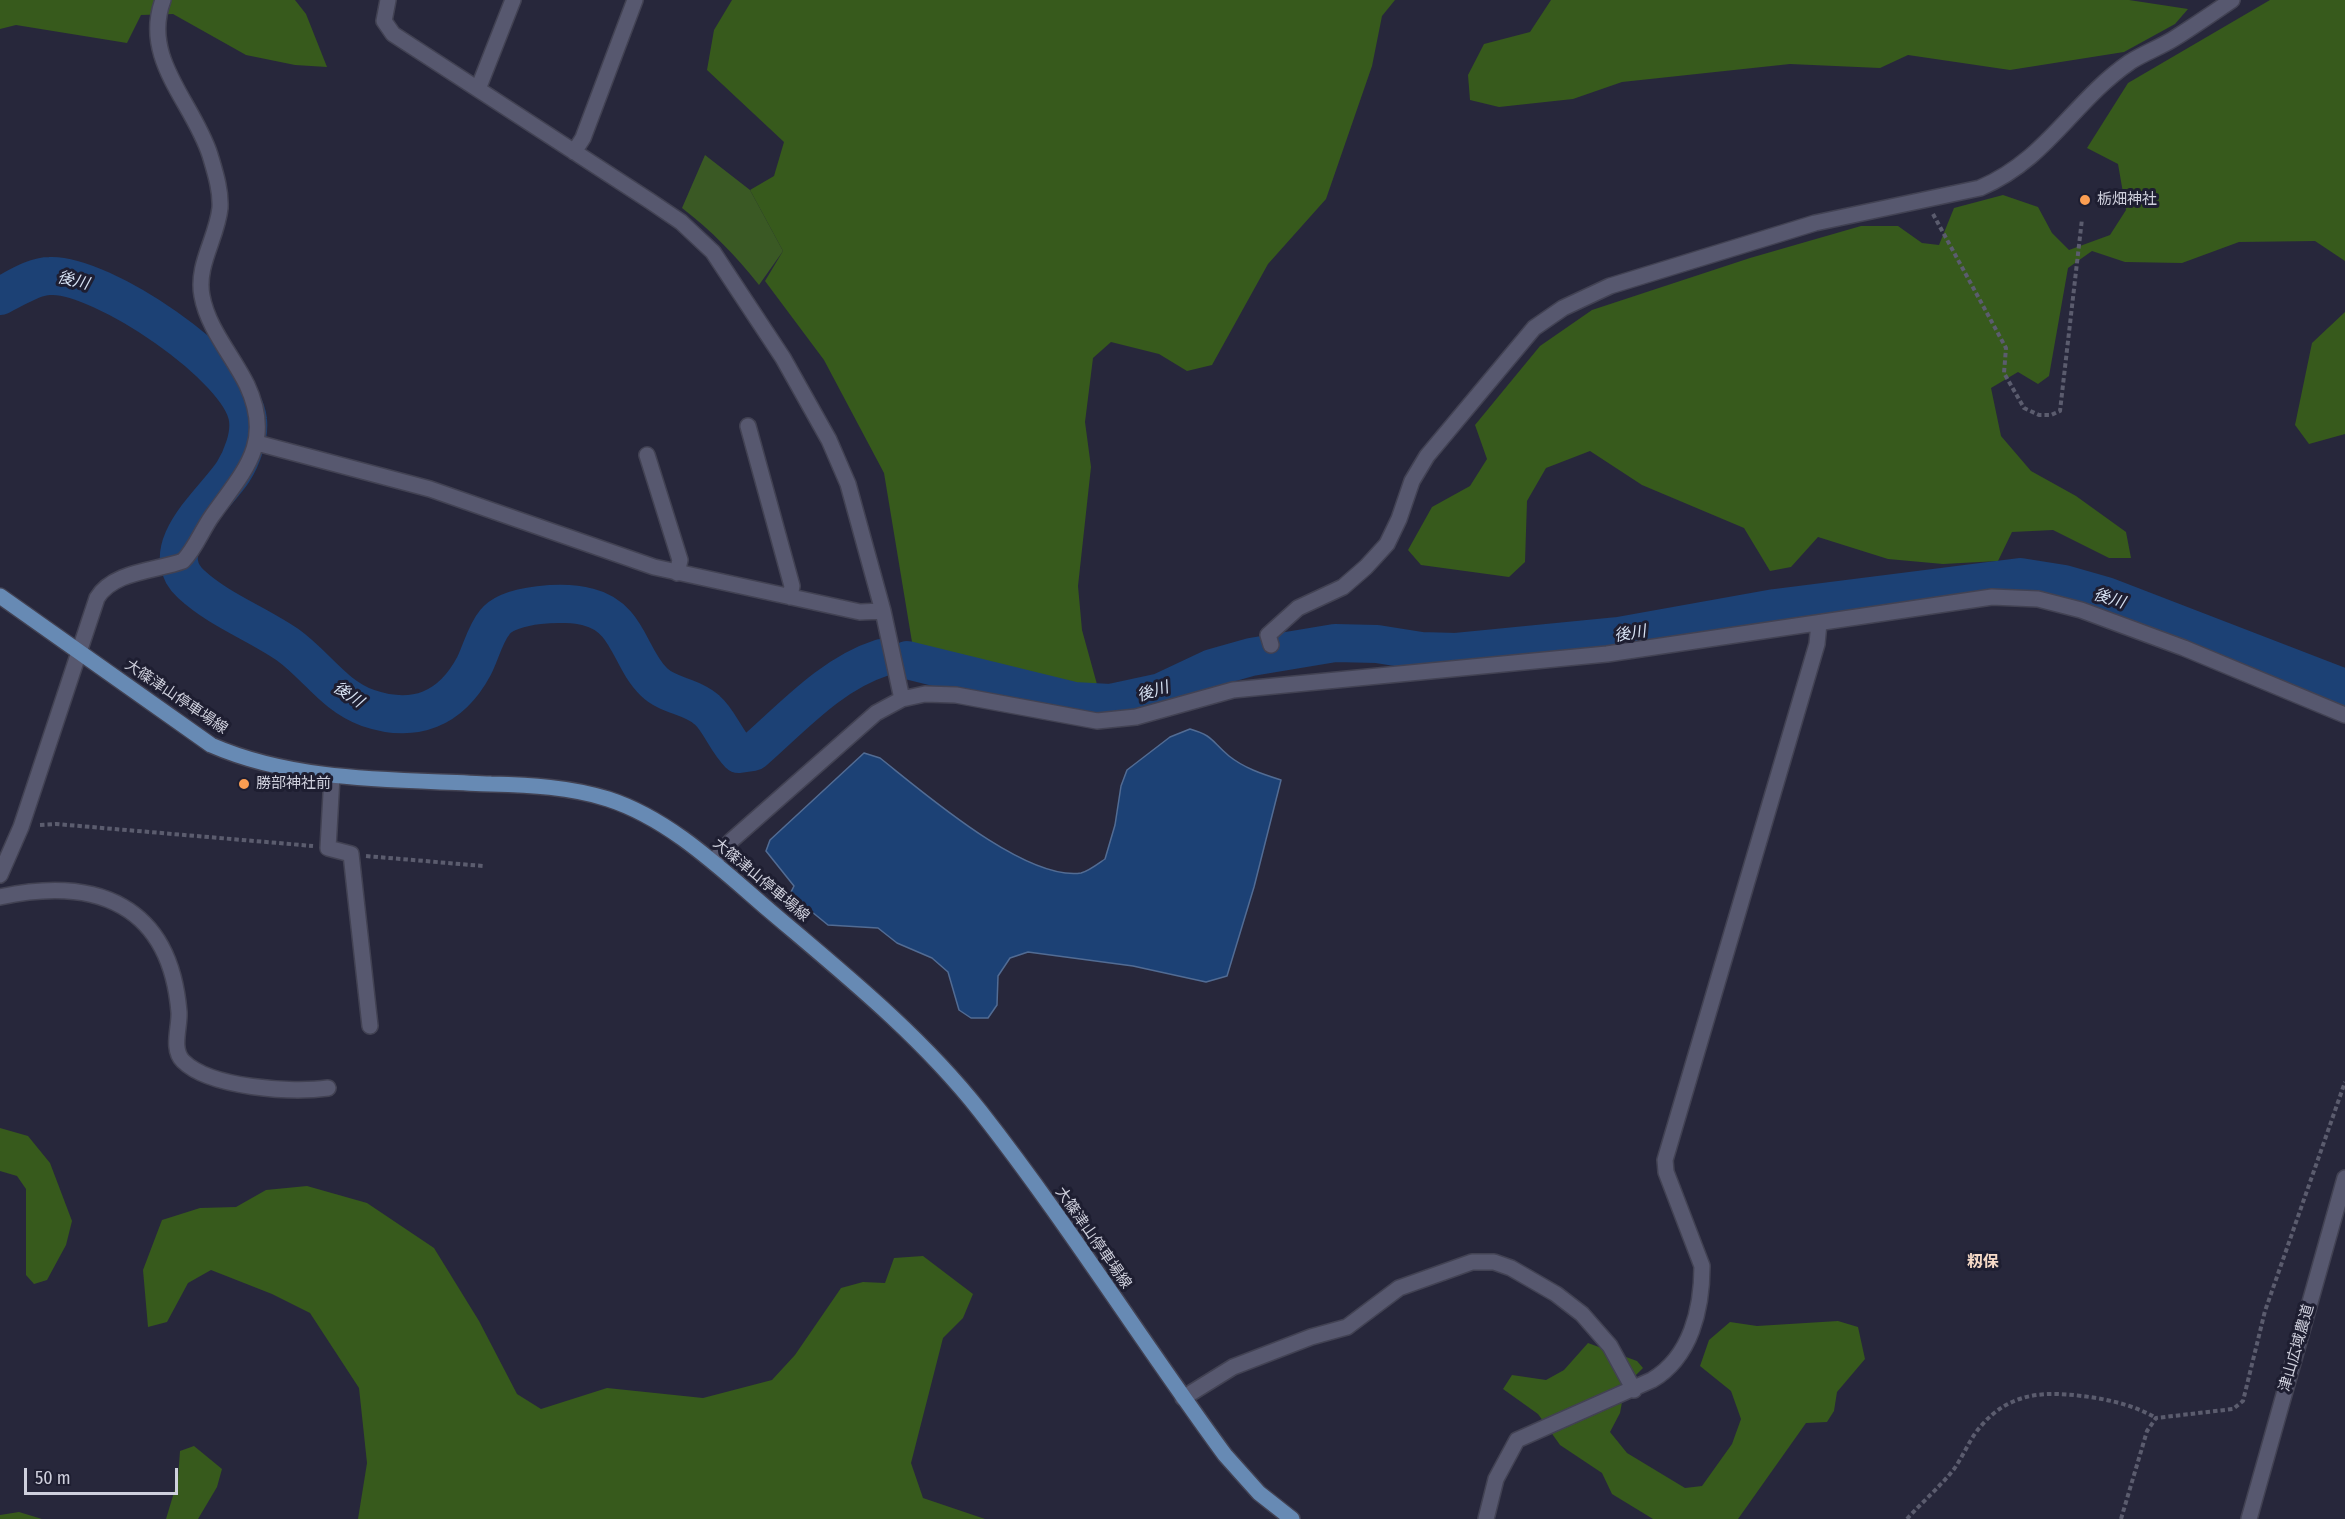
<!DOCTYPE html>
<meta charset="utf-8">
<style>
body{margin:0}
#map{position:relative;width:2345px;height:1519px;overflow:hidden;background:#27273b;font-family:"Fira Sans Condensed",sans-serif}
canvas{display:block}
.scale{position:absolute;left:24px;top:1468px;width:154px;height:27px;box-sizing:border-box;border:3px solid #cfd0dd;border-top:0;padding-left:8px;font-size:18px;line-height:21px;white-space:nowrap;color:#cfd0dd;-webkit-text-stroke:4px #1e1e31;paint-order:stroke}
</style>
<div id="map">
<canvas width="2345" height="1519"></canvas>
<div class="scale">50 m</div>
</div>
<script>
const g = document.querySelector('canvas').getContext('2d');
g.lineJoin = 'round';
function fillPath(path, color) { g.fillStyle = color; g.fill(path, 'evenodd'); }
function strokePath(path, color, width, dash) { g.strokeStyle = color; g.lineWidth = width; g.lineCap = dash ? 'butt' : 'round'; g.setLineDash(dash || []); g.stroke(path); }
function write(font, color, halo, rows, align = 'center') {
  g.font = font + ' "Fira Sans Condensed","Noto Sans JP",sans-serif'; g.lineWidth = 6; g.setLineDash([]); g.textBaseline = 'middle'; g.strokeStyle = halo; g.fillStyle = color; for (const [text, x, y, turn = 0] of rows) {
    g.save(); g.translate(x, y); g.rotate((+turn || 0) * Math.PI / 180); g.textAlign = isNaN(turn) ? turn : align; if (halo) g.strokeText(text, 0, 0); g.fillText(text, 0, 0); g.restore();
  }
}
fillPath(new Path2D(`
 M705,155L750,190L783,251L759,285C735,255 712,231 682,208Z`), '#3a5924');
fillPath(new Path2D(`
 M0,0H295L306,14L327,67L295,65L246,55L173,14L141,15L127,43L16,25L0,29Z
 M732,0H1395L1382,16L1372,66L1326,199L1268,264L1212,365L1187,371L1159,354L1111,342L1093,358L1085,422L1091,467L1078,586L1082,630L1098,688L1077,696L1020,682L932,658L912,642L884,473L824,360L765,281L783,251L750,190L774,176L784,142L707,70L714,30Z
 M1551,0H2129L2188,9L2175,24L2124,52L2010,70L1908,55L1880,68L1790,64L1622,82L1573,99L1499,107L1470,100L1468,75L1484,44L1530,32Z
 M2270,0H2345V261L2315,241L2239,242L2182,263L2125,262L2092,251L2068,268L2049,376L2038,384L2018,372L1991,388L2001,436L2031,471L2076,496L2126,532L2131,558H2109L2053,530L2012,532L1998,561L1943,564L1888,559L1818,537L1791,567L1770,571L1744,528L1642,485L1590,451L1546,468L1527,501L1525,562L1509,577L1421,565L1408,550L1432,507L1470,486L1487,459L1475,425L1540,346L1592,310L1750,258L1861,226H1898L1922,243L1939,245L1954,208L2003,195L2038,207L2052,233L2069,250L2110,235L2126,210L2118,164L2087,148L2128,83Z
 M2345,312V434L2309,444L2295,425L2312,343Z
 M0,1128L28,1136L50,1163L72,1221L66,1245L47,1280L34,1284L26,1275V1189L17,1176L0,1171Z
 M307,1186L367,1203L434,1248L479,1321L517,1394L541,1409L607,1388L703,1398L772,1380L795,1355L841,1288L863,1282L885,1283L894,1258L923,1256L973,1294L963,1318L943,1338L911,1463L923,1498L985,1519H358L367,1463L359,1388L310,1313L272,1294L211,1270L188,1283L167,1322L148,1327L143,1270L162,1220L200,1208L236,1207L266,1190Z
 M1838,1321L1858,1327L1865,1359L1837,1392L1834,1411L1827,1422L1806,1423L1738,1519H1653L1612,1494L1602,1473L1560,1445L1538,1414L1503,1389L1512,1375L1546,1380L1564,1370L1588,1343L1637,1361L1643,1368L1625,1386L1620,1413L1610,1432L1627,1453L1685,1488L1702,1486L1732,1444L1741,1419L1731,1391L1700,1366L1709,1340L1730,1322L1757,1326Z
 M194,1446L222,1469L217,1487L198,1519H166L178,1479L180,1451Z
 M19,1512L42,1519H0V1515Z`), '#375a1c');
const water = new Path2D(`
 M1190,729C1214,736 1211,741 1229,756C1244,768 1262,774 1281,780L1254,887L1227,976L1206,982L1133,966L1028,952L1010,958L998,976L997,1005L988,1018H971L959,1010L948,972L932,958L897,943L878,928L828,925L790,894L794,886L766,851L770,840L864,753L880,758C923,792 1025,881 1081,873C1089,871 1099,863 1105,859L1115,825L1121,786L1127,770L1170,737Z`);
fillPath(water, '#1c4175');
strokePath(water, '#526c94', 1.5);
strokePath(new Path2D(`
 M0,296C15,289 33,276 50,276C100,273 243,368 248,420C250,436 242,458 233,472C214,501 153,549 191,584C219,610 256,623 288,645C316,665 334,696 368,708C415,724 451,709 474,666C481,652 485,634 495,622C510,603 566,601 588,607C629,617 629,658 654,682C668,696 692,696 707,710C719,720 726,741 739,754L753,752C792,718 831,674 881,658
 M907,660L1074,701L1110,703L1161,692L1212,668L1251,657L1335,643L1377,644L1421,651L1456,652L1619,636L1775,608L2020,577L2064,584L2106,596L2345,688`), '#1c4175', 38);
const minor = new Path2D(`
 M388,0L384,21L393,34L650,201L681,222L713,252L783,358L829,440L848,484L883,611L902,699
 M478,89L513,0
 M574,152L583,138L635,0
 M748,426L792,586L790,597
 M257,443L430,489L654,567L860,612L883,611
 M647,455L680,560L677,573
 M1271,645L1268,635L1298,608L1343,587L1366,567L1387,544L1399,519L1412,481L1427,456L1534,328L1563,308L1610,286L1815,223L1980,188C2048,159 2073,101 2130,62C2144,53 2161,47 2175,38C2194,26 2213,13 2232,0
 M332,776L328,848L351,854L370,1026
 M713,862L732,840L876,713L902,699L925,694L956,695L1097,721L1136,717L1233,690L1607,654L1992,597L2038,599L2081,610L2184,648L2345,715
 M0,875L21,827L97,598C113,571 156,571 183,561C195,549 202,530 212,516C244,471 274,443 247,385C233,356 208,329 202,296C196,265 217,238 220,208C221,190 215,172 210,155C193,102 141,59 163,0
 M0,897C97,876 170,905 179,1012C180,1027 171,1049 183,1061C210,1088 292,1093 328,1088
 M1183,1398L1233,1367L1311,1337L1347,1327L1399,1288L1472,1262H1494L1511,1268L1556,1294L1582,1314L1610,1346L1634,1390
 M1486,1519L1496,1479L1517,1440L1652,1380C1691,1357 1702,1309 1702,1266L1666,1172L1665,1160L1817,644L1819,623
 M2249,1519L2345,1178`);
const major = new Path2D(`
 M0,596L211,745C298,783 397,779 491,784C530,785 570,787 608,799C670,819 721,869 770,911C843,973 920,1035 980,1111C1067,1222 1142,1342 1225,1455L1259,1493L1292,1519`);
strokePath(minor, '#424253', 18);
strokePath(major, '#424253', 18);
strokePath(new Path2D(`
 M1933,214L2006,348L2004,373L2024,408L2039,415H2051L2060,411L2082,219
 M40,825L56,824L313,846
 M366,856L483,866
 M1907,1519C1922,1502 1940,1487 1954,1469C1964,1455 1970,1438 1981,1426C2009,1393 2043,1391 2082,1396C2107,1399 2134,1405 2156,1418
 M2121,1519L2147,1431L2156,1418L2233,1409L2243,1401L2265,1311L2345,1082`), '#5b5c6e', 4, [4.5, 3]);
strokePath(minor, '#57586f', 15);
strokePath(major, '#678ab4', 15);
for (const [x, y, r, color] of [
 [2085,200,6,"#fb9e52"],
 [244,784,6,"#fb9e52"]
]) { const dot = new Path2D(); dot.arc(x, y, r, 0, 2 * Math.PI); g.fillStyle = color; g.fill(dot); strokePath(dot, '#1e1e31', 2); }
write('15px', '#cfd0dd', '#1e1e31', [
 ["栃畑神社",2097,200],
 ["勝部神社前",256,784]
], 'left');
write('15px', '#cfd0dd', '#1e1e31', [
 ["大篠津山停車場線",176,697,34],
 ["大篠津山停車場線",761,880,40],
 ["大篠津山停車場線",1093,1238,55],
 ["津山広域農道",2297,1348,-74]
]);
write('italic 16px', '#d7e2f3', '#1e1e31', [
 ["後川",73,281,14],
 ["後川",2109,599,17],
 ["後川",1630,634,-9],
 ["後川",1153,692,-17],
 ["後川",348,695,34]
]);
write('bold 16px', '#f6dac7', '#1e1e31', [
 ["籾保",1983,1263]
]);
</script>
